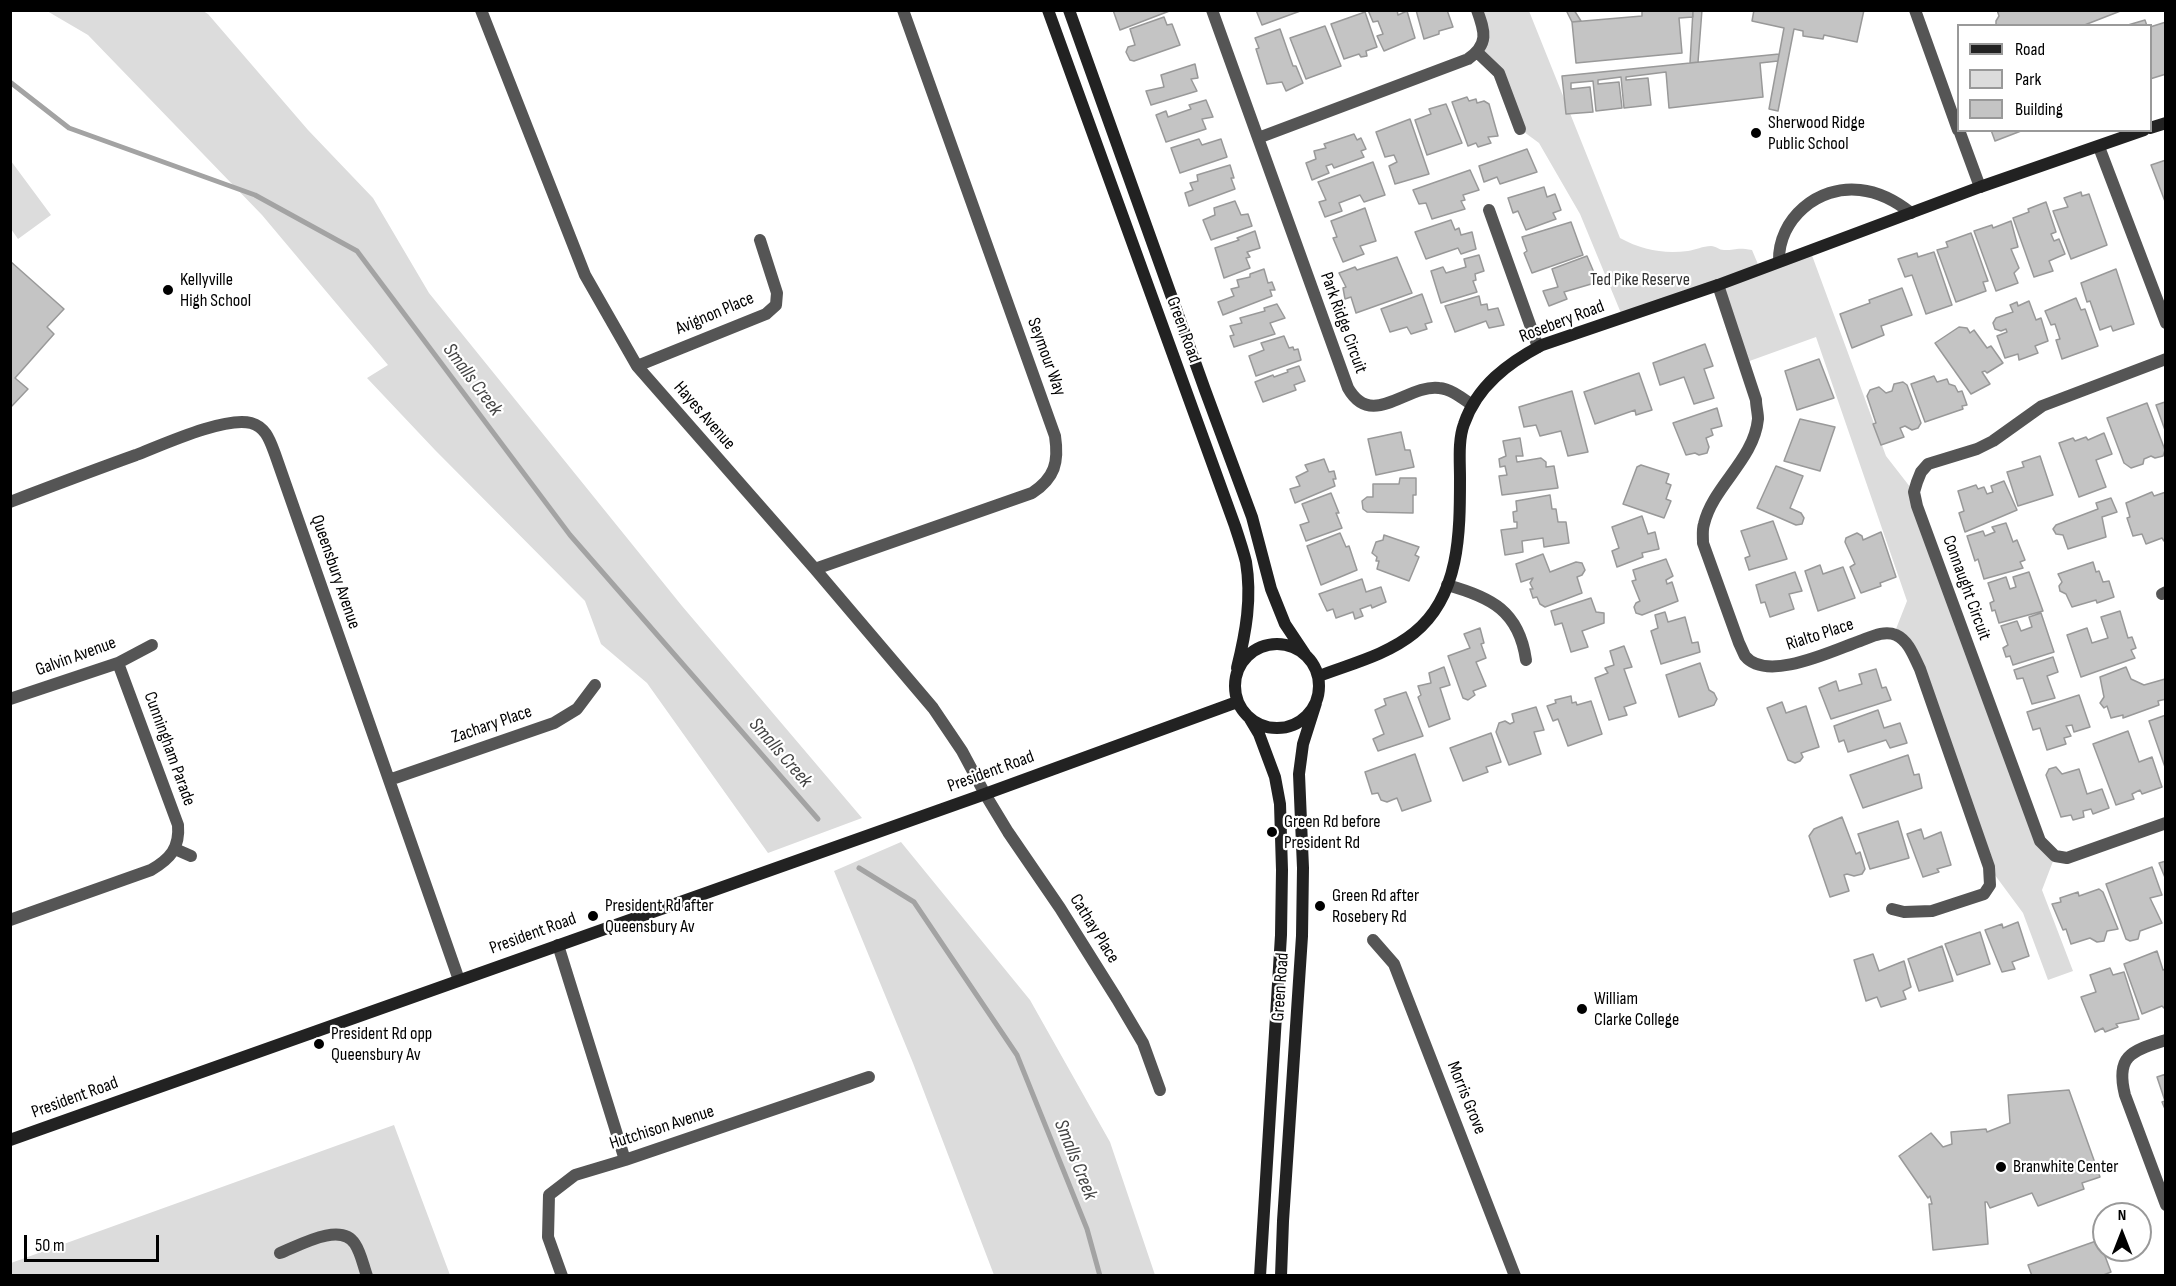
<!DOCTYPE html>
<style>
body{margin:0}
#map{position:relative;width:2176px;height:1286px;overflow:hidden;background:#fff;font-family:"Sofia Sans Condensed",sans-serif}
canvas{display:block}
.frame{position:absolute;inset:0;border:12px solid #000;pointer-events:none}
.legend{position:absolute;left:1957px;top:24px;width:195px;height:108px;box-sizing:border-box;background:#fff;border:2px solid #999;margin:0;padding:8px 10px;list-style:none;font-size:18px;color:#000}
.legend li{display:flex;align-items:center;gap:12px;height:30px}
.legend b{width:30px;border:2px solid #999}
.north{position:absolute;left:2092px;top:1202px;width:60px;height:60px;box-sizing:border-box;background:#fff;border:2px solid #999;border-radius:50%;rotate:0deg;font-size:16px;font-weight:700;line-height:24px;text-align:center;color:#000}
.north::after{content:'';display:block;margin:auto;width:21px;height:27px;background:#000;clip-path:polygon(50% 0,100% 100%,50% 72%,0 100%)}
.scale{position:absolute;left:24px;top:1235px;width:135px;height:27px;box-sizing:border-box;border:3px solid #000;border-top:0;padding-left:8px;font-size:18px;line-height:21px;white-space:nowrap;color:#000;-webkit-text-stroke:4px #fff;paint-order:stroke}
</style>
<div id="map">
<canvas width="2176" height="1286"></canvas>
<div class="frame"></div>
<ul class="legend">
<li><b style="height:8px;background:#222"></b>Road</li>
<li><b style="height:16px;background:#dcdcdc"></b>Park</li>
<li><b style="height:16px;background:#c4c4c4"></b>Building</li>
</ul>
<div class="north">N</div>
<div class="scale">50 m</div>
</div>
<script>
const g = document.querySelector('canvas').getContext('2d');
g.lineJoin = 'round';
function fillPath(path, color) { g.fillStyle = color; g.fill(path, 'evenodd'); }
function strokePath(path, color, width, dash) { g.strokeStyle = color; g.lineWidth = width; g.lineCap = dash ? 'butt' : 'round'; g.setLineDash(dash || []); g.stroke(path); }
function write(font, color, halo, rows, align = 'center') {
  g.font = font + ' "Sofia Sans Condensed",sans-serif'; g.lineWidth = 4.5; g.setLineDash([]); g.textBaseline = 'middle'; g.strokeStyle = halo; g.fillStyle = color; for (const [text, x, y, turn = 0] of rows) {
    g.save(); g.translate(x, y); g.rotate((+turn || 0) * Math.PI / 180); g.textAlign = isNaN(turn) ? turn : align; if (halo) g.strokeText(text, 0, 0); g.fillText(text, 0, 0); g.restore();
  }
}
fillPath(new Path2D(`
 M203,11L208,14L308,130L373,198L429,293L682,606L862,818L768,853L647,683L601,644L585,601L435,450L367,378L388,365L262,215L88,35L47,11Z
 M1477,11H1529L1620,238C1642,250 1663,254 1688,251C1695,250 1703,246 1711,246C1716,246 1719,250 1724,250C1736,250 1737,247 1752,250L1760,269L1810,250L1886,456L1914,492L2040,841L2055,856L2042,890L2073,971L2048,980L2023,913L1989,867L1920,669L1894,634L1907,601L1816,337L1744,363L1718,285L1623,318L1580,214L1539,143L1520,129L1502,80L1479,49Z
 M11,161L51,215L18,239L11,229Z
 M901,842L1030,1000L1110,1142L1155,1275H994L913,1063L834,871Z
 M394,1125L450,1275L11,1276V1263Z`), '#dcdcdc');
strokePath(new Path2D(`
 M10,82L69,128L255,195L357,251L570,535L818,819
 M859,868L914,902L1017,1055L1087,1229L1100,1276`), '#a3a3a3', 5);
const building = new Path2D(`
 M1113,10H1172L1120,30Z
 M1256,10H1303L1262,25Z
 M1368,10H1397L1398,15L1407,11L1415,38L1384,51L1377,36L1383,34L1378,21L1373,22Z
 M1416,10H1447L1453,27L1439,31V34L1424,39Z
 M1566,10H1574L1581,21L1572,22Z
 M1642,10L1693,11V17L1679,18L1682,53L1576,63L1572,22L1642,16Z
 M1702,10L1698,62L1690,63L1693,10Z
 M1754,10H1864L1857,42L1824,35L1823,39L1803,36V31L1794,29L1778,111L1769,109L1784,28L1752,21Z
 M1997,10H2123L2082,26H1996V21L1999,16Z
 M1365,12L1377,47L1366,51L1367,56L1361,57L1359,54L1344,59L1331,24Z
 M1164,17L1167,25L1172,24L1180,45L1134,61L1130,60L1126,52L1128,47L1135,45L1130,29Z
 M2145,20L2147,26L2128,25Z
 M2166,22V74L2150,79V27Z
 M1325,26L1341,66L1306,79L1290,38Z
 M1280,29L1293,66H1296L1303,83L1286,91L1282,82L1267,84L1256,49L1259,48L1255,38Z
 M1779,54L1778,61L1760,63L1763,97L1669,108L1666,72L1626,77V80L1648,78L1651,105L1624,108L1621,77L1598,80V84L1619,82L1622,108L1596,111L1593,81L1571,83V89L1590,87L1593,112L1566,114L1562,76Z
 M1195,64L1198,78L1191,79L1197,91L1151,105L1146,91L1164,87L1161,75Z
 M1467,97L1469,101L1476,99L1477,103L1484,101L1489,104L1498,136L1488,137L1491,143L1478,147L1476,143L1468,146L1452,102Z
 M1206,100L1213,117L1202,119L1206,129L1166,142L1156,115L1166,111L1168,117L1191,109L1189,105Z
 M1446,104L1462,143L1427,155L1415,120L1431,114L1429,109Z
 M1410,119L1429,174L1395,184L1389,166L1397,162L1394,155L1385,157L1376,132Z
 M1991,130H2021V131L1995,141Z
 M1354,134L1357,140L1361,138L1366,149L1361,151L1364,157L1334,168L1332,164L1326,166L1329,173L1312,180L1306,163L1316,159L1314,151L1326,148L1324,144Z
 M1199,139L1202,145L1221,139L1227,157L1180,173L1171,148Z
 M1527,149L1537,172L1500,184L1497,177L1484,182L1479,166Z
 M2166,160V204L2151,165Z
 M1373,162L1385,195L1364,202L1360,195L1339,203L1342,211L1325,217L1319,202L1326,200L1318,182Z
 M1230,165L1234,178H1231L1235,189L1189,206L1185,193L1193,190L1190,183L1198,181L1197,175Z
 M1470,170L1479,190L1463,195L1465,200L1461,201L1465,209L1432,219L1426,203L1419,204L1413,190Z
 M1544,187L1547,197L1555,194L1561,210L1553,213L1556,219L1526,230L1518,211L1513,213L1508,198Z
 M2081,192L2082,196L2089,194L2107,245L2071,259L2053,211L2068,207L2064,198Z
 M1235,201L1241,215L1248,214L1252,226L1211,240L1203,220L1215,215L1214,208Z
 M2046,202L2056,232L2051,234L2054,241L2059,239L2065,254L2049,261L2053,271L2034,277L2013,218L2029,212L2028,209Z
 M1365,208L1376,241L1360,246L1364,254L1343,262L1333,238L1337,237L1331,221Z
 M1451,220L1455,230L1459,228L1461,235L1472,232L1476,249L1461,254L1458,248L1426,259L1415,232Z
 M2011,221L2018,247L2011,249L2019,268L2014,273L2018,283L1996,291L1974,231L1992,225L1993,228Z
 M1571,222L1583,255L1532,273L1524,253L1527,251L1522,237Z
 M1255,231L1260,248L1247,252L1250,257L1246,258L1250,268L1224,278L1215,248L1239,240L1237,238Z
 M1971,233L1988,281L1983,282L1986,291L1956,302L1937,250L1948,247L1946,242Z
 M1934,252L1952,305L1926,314L1912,275L1905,277L1898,259L1917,253L1918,257Z
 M1479,255L1484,271L1475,274L1476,280L1473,281L1477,292L1441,303L1431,271L1443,267L1446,273L1466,267L1464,259Z
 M1587,256L1598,282L1564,292L1567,299L1549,306L1543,291L1558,287L1552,269Z
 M1397,257L1412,293L1356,313L1351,297L1345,299L1343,288L1346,287L1339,273L1355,267L1357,270Z
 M10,261L64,309L47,327L54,334L15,378L28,389L10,408Z
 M1264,269L1268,283L1272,282L1275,290H1270L1272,296L1223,315L1218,302L1234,296L1231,289L1239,287L1237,280L1250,277V274Z
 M2116,269L2134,324L2113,331L2111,326L2100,330L2090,301L2087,302L2081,283Z
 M1902,288L1912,315L1881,326L1884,335L1852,348L1840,314L1870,303L1869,300Z
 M1422,294L1432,322L1425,324L1427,329L1411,334L1407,327L1390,332L1381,309Z
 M1479,296L1481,305L1487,304L1488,310L1498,308L1504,325L1489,328L1486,321L1455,332L1445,306Z
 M2076,298L2081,310L2085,309L2098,346L2062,359L2056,340L2060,339L2055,324L2051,325L2045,311Z
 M2029,301L2036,320L2041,318L2048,341L2035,346L2038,353L2019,360L2018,354L2005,358L1997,336L2007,332L2006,329L2001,331L1995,329L1993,323L1996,318L2013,312L2010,305L2017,302L2018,306Z
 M1277,304L1285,318L1270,323L1275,334L1234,347L1230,336L1234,335L1230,326L1242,323L1240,318L1265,311L1264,308Z
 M1959,327L1967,328L1970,333L1974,330L1987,348L1991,346L2003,363L1987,373L1985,371L1982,372L1990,384L1971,394L1935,343Z
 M1284,336L1289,348L1293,347L1294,350L1298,349L1301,360L1256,376L1249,356L1264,350L1261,343Z
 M1705,344L1713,366L1704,369L1714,398L1694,404L1684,377L1660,385L1653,363Z
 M1819,359L1834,398L1797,410L1785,371Z
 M1299,366L1305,381L1294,385L1296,390L1263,402L1255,382L1273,375L1274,377L1288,372L1287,370Z
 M1639,373L1652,410L1636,415L1635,410L1595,424L1584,392Z
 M1934,376L1937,382L1947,379L1949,384L1955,386L1958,392L1962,391L1967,405L1962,406L1963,409L1925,422L1911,384Z
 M1903,382L1907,385L1921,423L1918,428L1912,430L1905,426L1900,428L1904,437L1881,445L1873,424L1876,423L1867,396L1870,390L1879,387L1886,393L1892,391L1894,384Z
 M1572,391L1588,452L1568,456L1561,431L1540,436L1536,425L1524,427L1519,407Z
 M2165,399H2166V433L2156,405L2165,402Z
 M2147,403L2165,450L2163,456L2155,458L2151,456L2144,459L2143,464L2131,468L2124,463L2107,418Z
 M1717,408L1722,426L1711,429L1713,435L1706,438L1709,447L1707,453L1699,455L1695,453L1686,455L1673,423Z
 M1800,419L1835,427L1820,471L1784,461Z
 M1401,432L1405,450H1410L1414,467L1376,475L1368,439Z
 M2104,433L2112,454L2096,460L2106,487L2079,497L2059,443L2073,438L2075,441L2086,437L2088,440Z
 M1520,438L1523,456H1516L1517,462L1541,458L1546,462V467L1554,466L1558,488L1502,495L1499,476L1507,475L1505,466L1500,467L1499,459L1506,456L1503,441Z
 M2040,456L2053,495L2018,506L2007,472L2024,467L2022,462Z
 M1324,459L1329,472L1334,471L1336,479H1333L1335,486L1295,503L1290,489L1300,486L1296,477L1308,471L1305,465Z
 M1641,465L1669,474L1666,483L1671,485L1666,499L1671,501L1664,518L1623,504L1637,467Z
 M1776,466L1803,476L1790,508L1801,513L1804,518L1802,524L1796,525L1757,508Z
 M1400,478H1416V495H1413V513L1367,512L1363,509L1362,501L1367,497H1373V484H1399Z
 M2004,481L2017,510L1965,532L1959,513L1964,511L1958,491L1976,485L1978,489L1984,487L1987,494L1993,492L1991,486Z
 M2152,492L2154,496L2166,492V541H2164L2162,538L2146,544L2142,534L2133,536L2127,518L2130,517L2126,503Z
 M1331,493L1339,513H1336L1342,528L1306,541L1300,525L1309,522L1302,504Z
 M1550,495L1552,509H1556L1558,522H1566L1569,543L1544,547L1543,538L1522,541L1523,552L1505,555L1501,530L1517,528V522H1514L1513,512L1517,511L1516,501Z
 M2111,498L2117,512L2102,517L2106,537L2068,549L2063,535L2056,534L2053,529L2056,525L2098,509L2096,503Z
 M1642,516L1648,534L1655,532L1659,549L1642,553L1643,557L1617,567L1612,551L1619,548L1612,527Z
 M1773,521L1787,559L1749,570L1745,558L1750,556L1741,531Z
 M2006,523L2013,542L2017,540L2025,560L2020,562L2023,568L1984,579L1978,559L1975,561L1967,536L1983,531L1985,536L1995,532L1992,527Z
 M1881,532L1896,577L1880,583L1881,586L1861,593L1850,567L1855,564L1845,542L1846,538L1857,533L1862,536L1863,540Z
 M1340,533L1346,547L1349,546L1357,570L1321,585L1307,546Z
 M1384,535L1419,547L1415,555L1419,557L1409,581L1377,569L1379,561H1376L1377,557L1372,553L1376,542L1383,540Z
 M1543,554L1550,572L1576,562L1582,563L1585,570L1582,575L1577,577L1582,593L1545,607L1540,604L1537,597L1533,598L1530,589H1533L1530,583L1533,578L1521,582L1516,564Z
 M1666,559L1673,576L1666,580L1667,584L1672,582L1678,601L1642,615L1636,613L1634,607L1636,603L1640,601L1632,581L1636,580L1633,570Z
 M2093,562L2096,572L2099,571L2103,582L2109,581L2114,597L2097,603L2096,600L2072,607L2066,594L2060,591L2059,586L2062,582L2058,574Z
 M1820,565L1823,574L1843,567L1855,598L1818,611L1805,571Z
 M1795,572L1802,591L1789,594L1794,609L1770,617L1765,602L1761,603L1756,585Z
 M2029,572L2043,611L1999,623L1995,610L1992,611L1990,603L1994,601L1988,583L2006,577L2010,589L2016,587L2013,577Z
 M1362,579L1366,592L1381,587L1386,602L1372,608L1371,605L1360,609L1363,616L1355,619L1353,612L1336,618L1333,609L1327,611L1319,594Z
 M1591,598L1596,612L1604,613V623L1582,631L1588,647L1571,652L1562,623L1555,625L1551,611Z
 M2120,611L2128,638L2132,637L2136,648L2131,650L2135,658L2081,677L2067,635L2087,628L2092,643L2108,638L2101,617Z
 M1665,612L1668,622L1685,617L1692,643L1698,642L1700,652L1661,664L1651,631L1658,628L1655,615Z
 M2041,613L2054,652L2013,665L2010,656L2006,657L2003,648L2008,645L2001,626L2017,621L2021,631L2032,627L2029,617Z
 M1480,628L1484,643L1481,644L1486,658L1476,662L1486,686L1473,691L1475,695L1468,700L1463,698L1448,656L1470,648L1464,634Z
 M1624,646L1632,667L1624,669L1636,703L1624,707L1627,715L1609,720L1595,678L1608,673L1605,668L1614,665L1610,651Z
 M2053,657L2058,672L2047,676L2055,698L2032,704L2023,678L2017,679L2014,670Z
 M1700,663L1709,690L1714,693L1717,699L1714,705L1679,717L1666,675Z
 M1444,667L1450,685L1440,688L1450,719L1429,727L1418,697L1421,695L1418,686L1431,683L1429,673Z
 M2126,667L2131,679L2144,685L2165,679L2166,699L2158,701L2159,705L2123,718V715L2111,718L2107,706L2104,708L2100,703L2104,697L2100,677Z
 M1876,669L1882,688L1886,687L1891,700L1831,719L1819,688L1836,681L1839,691L1862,684L1859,674Z
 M1406,692L1423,736L1378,751L1373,739L1384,734L1375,710L1386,705L1384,699Z
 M2079,695L2090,727L2074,732L2072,725L2066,726L2071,736L2064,738L2066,744L2047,750L2040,728L2033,730L2027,712Z
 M1571,696L1572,703L1576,702L1577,705L1591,701L1602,734L1568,746L1558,719L1553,721L1547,706L1556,703L1555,700Z
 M1782,702L1786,713L1806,706L1819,747L1801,753L1803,757L1800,761L1795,763L1788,760L1767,708Z
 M1536,707L1544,730L1534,732L1541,754L1509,765L1496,732L1499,723L1505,721L1510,724L1514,722L1512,714Z
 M1878,710L1884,728L1900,723L1907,743L1890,748L1886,740L1848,752L1844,740L1839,742L1834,726Z
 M2166,715V770L2149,721Z
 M2128,731L2139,762L2152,757L2162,787L2142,794L2140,790L2132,794L2134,799L2116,805L2093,744Z
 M1491,733L1501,762L1486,767L1488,772L1463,781L1450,748Z
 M1415,754L1431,801L1402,811L1397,798L1387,802L1381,800L1378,793L1372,794L1365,772Z
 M1908,755L1914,775L1919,774L1922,788L1863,808L1850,775Z
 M2056,767L2062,774L2079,769L2087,794L2102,789L2109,808L2093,814L2091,809L2083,811L2084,817L2073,820L2071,815L2061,817L2046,775L2049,769Z
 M1842,817L1856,854L1860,852L1865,869L1862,874L1854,876L1847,874L1844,875L1849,891L1830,897L1809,836L1814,829Z
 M1898,821L1909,858L1870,869L1858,834Z
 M1921,829L1924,839L1941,832L1951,865L1937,869L1939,872L1923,877L1907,834Z
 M2166,861V880L2159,863Z
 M2152,867L2162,895L2150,898L2162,923L2140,931L2138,939L2130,941L2126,939L2106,884Z
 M2099,889L2103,892L2118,929L2107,931L2104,941L2097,942L2090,938L2071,944L2066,929L2063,930L2052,904L2061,902L2060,898L2078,892L2079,896Z
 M2018,922L2029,956L2012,962L2015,969L2002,972L1985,930L2002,924L2003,928Z
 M1980,932L1990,964L1957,975L1945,944Z
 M1942,946L1953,981L1919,991L1908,959Z
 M2157,951L2163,970L2166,969V1010L2162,1006L2142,1014L2124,964Z
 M1873,954L1879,971L1904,961L1911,987L1903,991L1906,999L1881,1007L1877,997L1866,1001L1854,960Z
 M2110,968L2113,975L2124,972L2139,1019L2116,1024L2118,1027L2105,1032L2103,1028L2095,1032L2081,997L2096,992L2090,975Z
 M2166,1074V1109H2165L2162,1102L2165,1101L2157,1077Z
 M2069,1090L2100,1177L2082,1183L2084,1189L2038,1206L2032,1193L1990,1208L1987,1202H1985L1988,1244L1933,1250L1929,1204H1932L1930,1196L1928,1198L1899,1156L1931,1133L1943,1147L1952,1144L1951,1132L1986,1129L1987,1132L2010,1123L2008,1095Z
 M2099,1240L2111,1272L2101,1276H2032L2028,1265Z`);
fillPath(building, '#c4c4c4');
strokePath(building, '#999', 1.5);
strokePath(new Path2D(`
 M481,10L585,275L637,366L815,569L933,708L962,751L985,794L1008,832L1060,908L1117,999L1143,1043L1160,1090
 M1212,10L1348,388C1372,430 1407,384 1439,388C1451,389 1462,398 1472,405
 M1915,10L1958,130
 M1477,52L1499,73L1520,129
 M1959,130L1980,187
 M1258,138L1468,59C1489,44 1485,32 1477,10
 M2099,147L2166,323
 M1489,210L1538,347
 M1779,261C1778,219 1818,185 1860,190C1879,192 1896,201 1911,213
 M1718,285L1756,400C1756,406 1758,413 1758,419C1754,460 1713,486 1704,524C1702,530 1703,537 1703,543L1739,643C1741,647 1743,652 1745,656C1767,683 1834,650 1860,641C1871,637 1884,630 1896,635C1909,641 1914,657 1920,669L1989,867L1990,885L1984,894L1932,911L1904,912L1892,909
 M2166,359L2042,406L1993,441L1977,449L1928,464L1921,472L1917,482L1914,492L1917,506L2040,841L2055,856L2067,858L2166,823
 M637,366L766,314L776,305L777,293L760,240
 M10,502C52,486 94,470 136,455C162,445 225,416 251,423C266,427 270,441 275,454L459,980
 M815,569L1032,493C1055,478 1059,462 1055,436L903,10
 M1447,585C1491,597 1519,611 1526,660
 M2162,594L2166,592
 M10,699L118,663L152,645
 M389,780L554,723L577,709L595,685
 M175,849L191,856
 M10,920L151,870C170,859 180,848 178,825L118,663
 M1373,940L1394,964L1515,1276
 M558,945L625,1160
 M2166,1040C2132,1051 2115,1055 2125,1095L2166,1205
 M280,1253C298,1246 341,1221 355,1244C361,1253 363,1265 367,1276
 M562,1276L548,1237L549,1195L575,1175L625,1160L869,1077`), '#555', 12);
strokePath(new Path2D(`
 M1048,10L1235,526C1239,538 1243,550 1246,562C1252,598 1246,632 1237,668
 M1069,10L1205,390L1252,517L1271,589L1285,624L1305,654
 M2150,128L2166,123
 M1235 686a42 42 0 1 1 84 0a42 42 0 1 1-84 0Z
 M1319,676C1350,664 1387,655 1414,633C1460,596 1460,533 1460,478C1460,461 1458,440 1464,424C1477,386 1508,363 1542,345L1718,285L1980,187L2144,130
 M1250,719L1259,734L1275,777L1280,804L1282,870L1281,935L1260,1276
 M10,1140L985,794L1237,702
 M1281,1276L1283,1221L1302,936L1303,868L1299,774L1303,744L1316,703`), '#222', 12);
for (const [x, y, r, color] of [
 [1756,133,6,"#000"],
 [168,290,6,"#000"],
 [1272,832,6,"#000"],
 [1320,906,6,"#000"],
 [593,916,6,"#000"],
 [1582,1009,6,"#000"],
 [319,1044,6,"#000"],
 [2001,1167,6,"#000"]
]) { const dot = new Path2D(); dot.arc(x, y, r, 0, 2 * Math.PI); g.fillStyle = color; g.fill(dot); strokePath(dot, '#fff', 2); }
write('18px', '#000', '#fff', [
 ["Sherwood Ridge",1768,123],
 ["Public School",1768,144],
 ["Kellyville",180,280],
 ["High School",180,301],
 ["Green Rd before",1284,822],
 ["President Rd",1284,843],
 ["Green Rd after",1332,896],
 ["Rosebery Rd",1332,917],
 ["President Rd after",605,906],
 ["Queensbury Av",605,927],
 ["William",1594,999],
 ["Clarke College",1594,1020],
 ["President Rd opp",331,1034],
 ["Queensbury Av",331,1055],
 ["Branwhite Center",2013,1167]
], 'left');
write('18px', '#333', '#fff', [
 ["Ted Pike Reserve",1640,280]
]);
write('18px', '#000', '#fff', [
 ["Avignon Place",715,314,-23],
 ["Rosebery Road",1562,322,-21],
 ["Park Ridge Circuit",1343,323,70],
 ["Green Road",1183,330,70],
 ["Seymour Way",1046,357,70],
 ["Hayes Avenue",704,416,49],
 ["Queensbury Avenue",335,572,71],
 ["Connaught Circuit",1966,588,70],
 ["Rialto Place",1820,635,-18],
 ["Galvin Avenue",76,657,-20],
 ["Zachary Place",492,725,-19],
 ["Cunningham Parade",169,749,70],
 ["President Road",991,772,-20],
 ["Cathay Place",1094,929,58],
 ["President Road",533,934,-20],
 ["Green Road",1281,987,-86],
 ["President Road",75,1098,-20],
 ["Morris Grove",1466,1098,68],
 ["Hutchison Avenue",662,1128,-18]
]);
write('italic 20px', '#444', '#fff', [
 ["Smalls Creek",472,380,53],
 ["Smalls Creek",780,753,49],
 ["Smalls Creek",1075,1160,68]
]);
</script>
